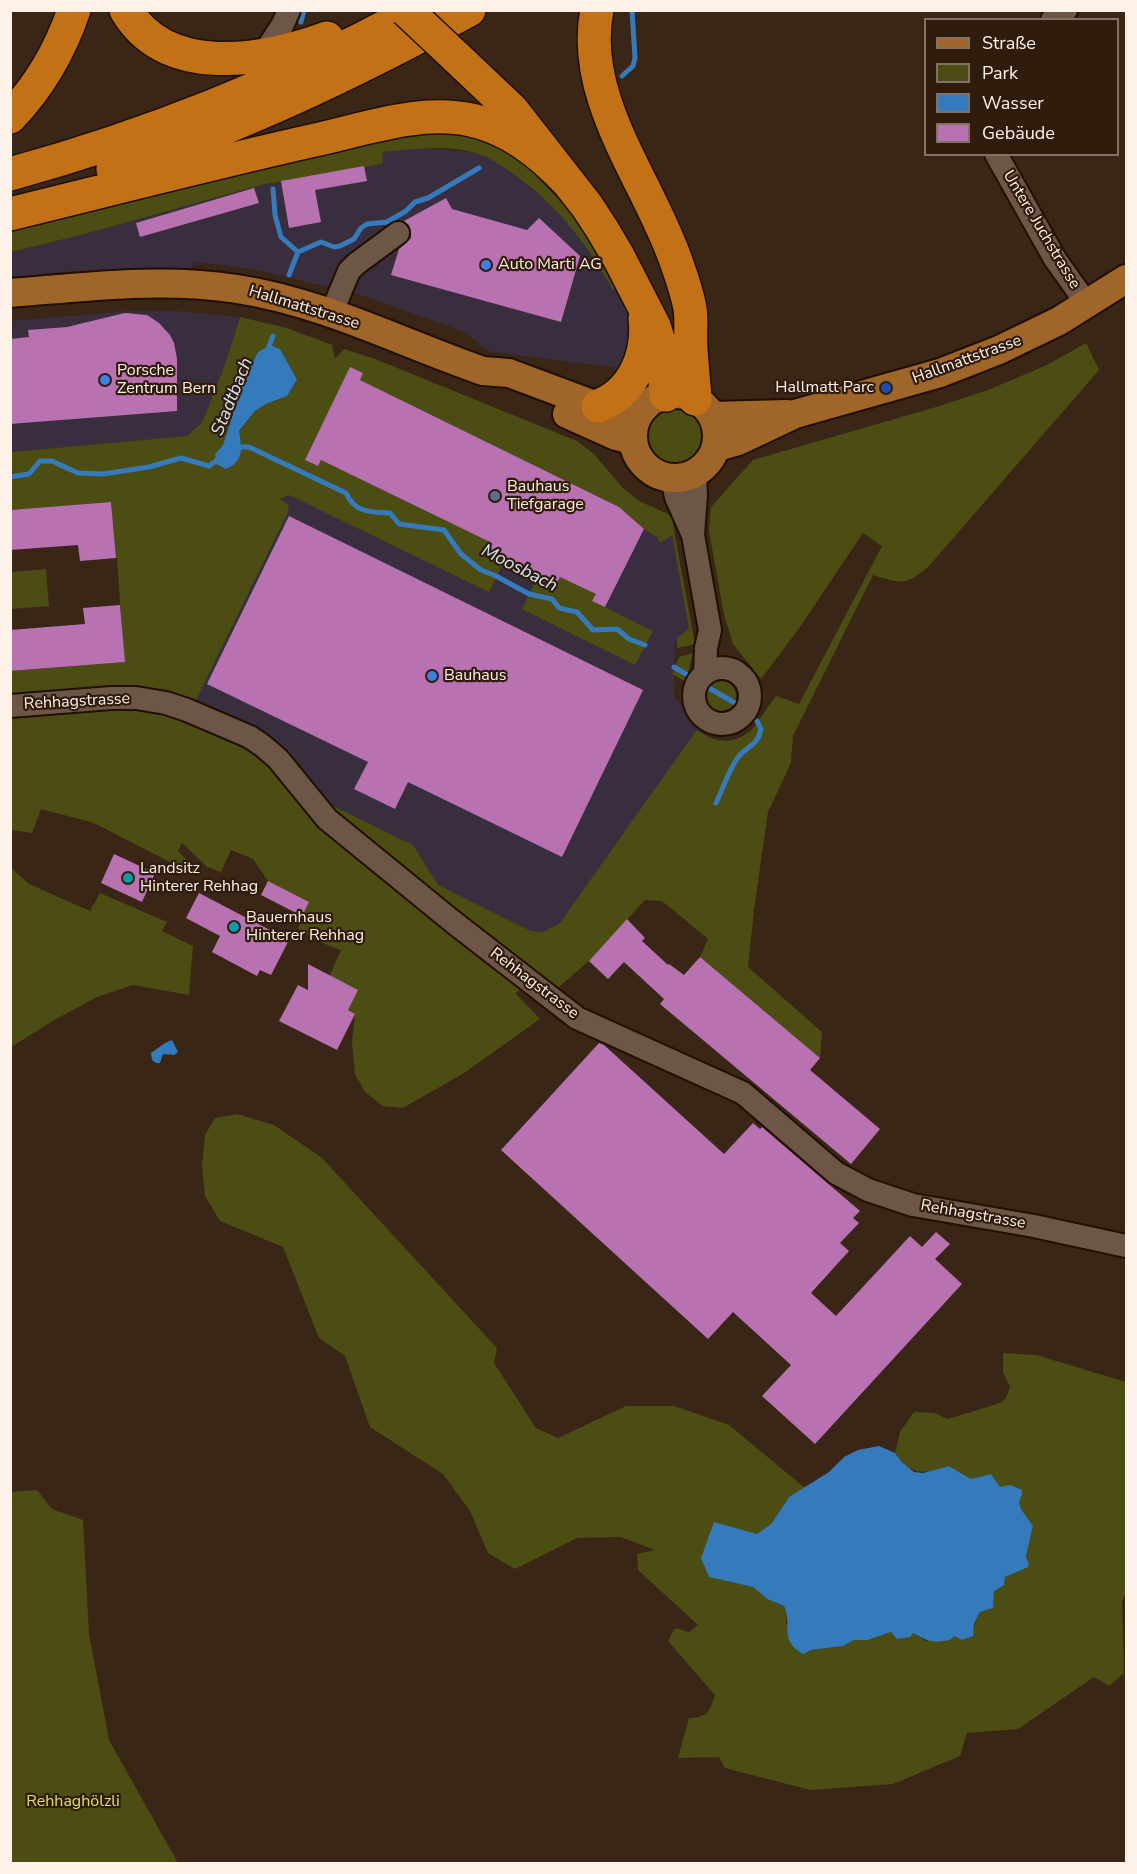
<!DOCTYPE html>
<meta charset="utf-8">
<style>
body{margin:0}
#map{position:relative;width:1137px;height:1874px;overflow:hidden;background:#3a2616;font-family:"Nunito Sans",sans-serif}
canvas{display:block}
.frame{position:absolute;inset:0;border:12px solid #fef1e7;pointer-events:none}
.legend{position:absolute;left:924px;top:18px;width:195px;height:138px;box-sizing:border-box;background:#301c0d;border:2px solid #827164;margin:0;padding:8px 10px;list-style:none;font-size:18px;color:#fef1e7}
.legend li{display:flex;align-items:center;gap:12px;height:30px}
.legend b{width:30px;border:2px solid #827164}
</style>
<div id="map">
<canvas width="1137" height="1874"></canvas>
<div class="frame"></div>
<ul class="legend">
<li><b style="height:8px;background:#a06629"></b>Straße</li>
<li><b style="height:16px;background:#4b4d13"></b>Park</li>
<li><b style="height:16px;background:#357bbb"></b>Wasser</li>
<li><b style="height:16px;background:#b972b1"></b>Gebäude</li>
</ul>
</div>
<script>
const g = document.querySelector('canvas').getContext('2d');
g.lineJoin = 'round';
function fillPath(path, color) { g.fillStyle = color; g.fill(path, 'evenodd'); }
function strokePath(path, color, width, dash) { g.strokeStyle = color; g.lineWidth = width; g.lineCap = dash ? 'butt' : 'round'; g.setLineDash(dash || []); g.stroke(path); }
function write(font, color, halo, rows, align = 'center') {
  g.font = font + ' "Nunito Sans",sans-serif'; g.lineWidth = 4.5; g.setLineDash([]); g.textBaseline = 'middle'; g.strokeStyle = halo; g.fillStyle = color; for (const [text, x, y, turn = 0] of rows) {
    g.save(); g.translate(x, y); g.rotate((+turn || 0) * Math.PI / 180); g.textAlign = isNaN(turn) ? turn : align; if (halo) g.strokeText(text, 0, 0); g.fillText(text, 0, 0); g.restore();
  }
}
fillPath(new Path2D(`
 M426,148L467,152L483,155L505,167L543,196L560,213L593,255L613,289L619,286L635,325L626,369L488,351L465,332L358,294L253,269L195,262L192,268L60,272L11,277L10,252L81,235L265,184L382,164V152Z
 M128,311H177L240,317L224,367L202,423L187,436L11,452V321Z
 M349,362L669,520L692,630L675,642L674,696L714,748L552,961L352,828L274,742L184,702L279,499Z`), '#392e3d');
fillPath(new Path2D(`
 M444,131L494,141L518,157L575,217L619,286L613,290C587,244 561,210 519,178C508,170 496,161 483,156C453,143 415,149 383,152L382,164L265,184L81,235L11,252L10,228L370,145L369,143L423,133Z
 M240,317L287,328L332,345L335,359L344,349L375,359L577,441L594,454L623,488L639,501L668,514L672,519L695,644L677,648V638L689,629L672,535L660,543L657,537L644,529L619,507L360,380L363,373L351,368L305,460L318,466L321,460L492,543L489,550L506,558L489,592L289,495L280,499L287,504L289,510L194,704L270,738L329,804L413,845L438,885L531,931L543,932L559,924L697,730C714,742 732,746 750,731C756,727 769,704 776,696L799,704L882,546L863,533L800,627L761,679L733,644L724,615L709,531L711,507L753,460L936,407L988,390L1047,365L1086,343L1099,370L929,566C906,586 902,584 873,575L793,736L791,763L768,812L754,910L748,967L822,1032L820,1058L700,957L708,939L662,901L645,900L589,961L553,992C481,938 410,881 341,822C315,801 299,770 275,748C259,733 239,726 219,717C207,712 194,705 182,702C124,687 68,694 11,699V671L124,662L117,558H116L111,502L11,510V452L187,436L202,423L224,367ZM270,345L280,349L297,381L287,396L266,404L255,411L239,432C242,447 243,462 226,469L216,464L215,454L223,445L245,377L258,352Z
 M644 437a29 29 0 1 1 58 0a29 29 0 1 1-58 0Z
 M46,569L49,606L11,609V572Z
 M539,574L557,583L560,577L596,594L593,601L653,631L635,665L522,609Z
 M693,653L689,669L684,681L672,674L679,657Z
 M706 696a15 15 0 1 1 30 0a15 15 0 1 1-30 0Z
 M131,701L176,713L261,753L522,986L516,994L540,1019L464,1073L403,1108L383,1106L365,1092L355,1074L352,1043L355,1014L348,1010L330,975L341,950L317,941L298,929L302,916L308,902L268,881L253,859L231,850L221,872L207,867L182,843L178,851L196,869L193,874L94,823L41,809L32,833L11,830L10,712Z
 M10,867L29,884L90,911L100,893L167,922L162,931L193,946L189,995L133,985L97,997L56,1019L11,1047Z
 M237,1114L274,1125L322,1158L497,1348L494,1363L536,1428L558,1438L626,1406H674L729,1425L805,1488L789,1497L771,1524L757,1535L710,1577L753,1587L767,1599L784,1606L787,1614L786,1623L811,1650L843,1646L854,1640H868L891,1632L913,1633L926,1641L954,1636L962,1640L972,1636C976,1615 987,1597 1004,1585L1005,1577L1029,1564L1026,1556L1033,1526L1021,1509L1019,1502L1022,1495L1000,1487L991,1474L971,1479L949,1466C921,1474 914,1477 895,1453L900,1432L914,1412L934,1413L948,1419L1000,1403L1006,1398L1010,1387L1003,1372V1353L1036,1355L1126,1382V1593L1122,1601L1124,1673L1109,1686L1094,1677L1018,1729L967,1733L960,1756L893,1784L810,1790L725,1768L719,1757L678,1758L689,1718C707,1718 710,1711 715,1695L668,1641L675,1628L689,1632L698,1625L638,1570L637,1554L655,1550L621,1537L577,1538L515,1569L488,1553L470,1511L443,1474L370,1427L345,1356L319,1338L283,1247L220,1221L205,1196L202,1166L205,1135L215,1118Z
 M37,1490L52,1509L83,1520L89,1634L109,1740L178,1863H11V1492Z`), '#4b4d13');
fillPath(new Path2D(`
 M270,345L280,349L297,380L287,396L266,404L255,411L239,431C242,447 244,462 226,469L216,464L215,454L223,445L245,377L258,352Z
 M172,1040L178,1052L174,1055L163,1054L160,1063H156L152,1060L151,1053L165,1043Z
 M879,1446L895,1453L902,1462L914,1472L923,1473L949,1466L971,1479L991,1474L1000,1487L1010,1485L1022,1490V1495L1019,1502L1021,1509L1033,1526L1026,1556L1029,1564L1028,1567L1005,1577L1004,1585L994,1592L993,1608L980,1612L974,1624L973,1636L962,1640L954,1636L950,1640C932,1643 929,1642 913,1633L910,1637L897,1639L891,1632L868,1640H854L843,1646L811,1650L803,1654C778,1640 793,1625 784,1606L767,1599L753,1587L709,1577L701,1558L714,1522L757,1534L771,1524L789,1497L829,1472L844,1457L858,1450Z`), '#357bbb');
strokePath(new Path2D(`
 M301,22L304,10
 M622,76L633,66L635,58L632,10
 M273,189L275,215L281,237L298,252
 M289,275L298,252L321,242L334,247L340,246L354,239L361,228L367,224L387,222L406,211L415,202L428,198L479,168
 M268,349L273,336
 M238,449L242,447H249L346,493C355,513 370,512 390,513L399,524L444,530L461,554L481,570L496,576L529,594L552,599L559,608L577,612L593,630L617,629L629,639L645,645
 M10,477L29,474L40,461H52L78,473L103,474L149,467L181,458L209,466L221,457
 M674,667L686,674
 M709,688L735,703
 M716,803C722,791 731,764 740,755C749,745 758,745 761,729L757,721`), '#357bbb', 5);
fillPath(new Path2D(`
 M364,166L367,181L315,190L321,222L289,228L281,181Z
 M254,188L259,203L140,237L136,223Z
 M446,198L452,209L527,230L539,218L580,256L561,322L391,275L399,249L411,238V231L409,225L404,221Z
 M125,313L147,315L159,323L170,335L174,343L177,359V411L10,424V339L29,337L28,330L67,327Z
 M350,367L363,373L360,380L619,507L644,529L605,607L592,601L596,594L560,577L557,583L489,550L492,543L321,460L318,466L305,460Z
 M111,502L116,558L80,561L78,545L10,550V510Z
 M289,516L643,690L562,857L408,782L395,809L354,789L368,762L207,684Z
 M120,605L125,662L10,671V630L85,624L83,608Z
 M114,854L155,873L142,902L101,883Z
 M268,881L309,902L302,916L261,895Z
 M199,893L289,940L271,975L260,970L257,976L212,952L220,936L186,918Z
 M627,919L645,938L642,941L668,965L669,964L684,975L700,957L820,1058L810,1070L880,1129L851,1164L660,1004L664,999L624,962L608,979L589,961Z
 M308,964L358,990L348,1010L355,1014L337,1050L279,1021L298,985L308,990Z
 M599,1043L604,1045L724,1154L753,1123L760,1129L762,1127L860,1211L853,1218L859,1223L840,1243L849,1251L811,1293L836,1316L910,1236L922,1247L936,1232L950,1244L935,1259L962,1284L815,1444L762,1396L791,1365L733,1312L708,1339L501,1150Z`), '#b972b1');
const minor = new Path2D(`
 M1052,20L1066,10
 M263,55L283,24L289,10
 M996,154L1055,259L1087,304
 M331,314L349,271L356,264L398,233
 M695,473L696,495L693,535L710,630L706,648L705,674
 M672,478L676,497L692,533
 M694 696a28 28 0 1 1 56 0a28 28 0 1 1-56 0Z
 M10,706L111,698H136L166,703L187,710L250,737L263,746L278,759L327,819L452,921L577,1018L743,1093L836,1173L868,1190L913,1205L1034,1226L1126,1246`);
const major = new Path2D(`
 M10,293C85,287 163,277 237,289C323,302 402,343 483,371L509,373L608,410L639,414
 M633 436a42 42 0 1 1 84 0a42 42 0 1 1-84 0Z
 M567,414L616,436L632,440
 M712,416L787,414
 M717,447L738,441L795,414L940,373L999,350L1059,321L1126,279`);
const highway = new Path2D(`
 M126,10C167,79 264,61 327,38
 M597,10C579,99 650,183 677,264C682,278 687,293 690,308C692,321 690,336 691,349C692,366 694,383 695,399
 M455,56L512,110L587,206L602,229L618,256L654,326L660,345L664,367L666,395
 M10,117C40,86 60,51 74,10
 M113,169C238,128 353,73 469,10
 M10,174C152,135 288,80 417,10
 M10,214C112,189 213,163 315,140C365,129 420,109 471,120C510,128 543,155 569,183
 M598,406C633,393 649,355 645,319`);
strokePath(minor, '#200f02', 26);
strokePath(major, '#200f02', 32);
strokePath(highway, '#200f02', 36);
strokePath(minor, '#6d5645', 22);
strokePath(major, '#a06629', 28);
strokePath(highway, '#c27117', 33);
const highwayBridge = new Path2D(`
 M406,10L455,56`);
strokePath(highwayBridge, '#200f02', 36, []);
strokePath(highwayBridge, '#c27117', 33);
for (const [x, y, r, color] of [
 [486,265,6,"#3f7fe0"],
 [105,380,6,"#3f7fe0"],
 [886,388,6,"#1a4fb4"],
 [495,496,6,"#5c6f8a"],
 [432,676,6,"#3f7fe0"],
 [128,878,6,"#0f9aa8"],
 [234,927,6,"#0f9aa8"]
]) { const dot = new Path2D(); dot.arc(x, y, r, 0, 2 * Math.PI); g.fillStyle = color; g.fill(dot); strokePath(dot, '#301c0d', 2); }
write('16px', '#fef1e7', '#301c0d', [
 ["Untere Juchstrasse",1041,230,59],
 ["Hallmattstrasse",304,308,17],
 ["Hallmattstrasse",967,360,-20],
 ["Rehhagstrasse",77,702,-3],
 ["Rehhagstrasse",534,984,37],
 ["Rehhagstrasse",973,1215,10]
]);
write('16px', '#fef1e7', '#301c0d', [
 ["Auto Marti AG",498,265],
 ["Porsche",117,371],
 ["Zentrum Bern",117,389],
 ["Hallmatt Parc",874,388,"right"],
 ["Bauhaus",507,487],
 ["Tiefgarage",507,505],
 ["Bauhaus",444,676],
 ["Landsitz",140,869],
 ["Hinterer Rehhag",140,887],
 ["Bauernhaus",246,918],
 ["Hinterer Rehhag",246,936]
], 'left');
write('16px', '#dfe361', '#301c0d', [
 ["Rehhaghölzli",73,1802]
]);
write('italic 18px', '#d5e6f8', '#301c0d', [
 ["Stadtbach",233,397,-68],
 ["Moosbach",519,569,27]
]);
</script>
